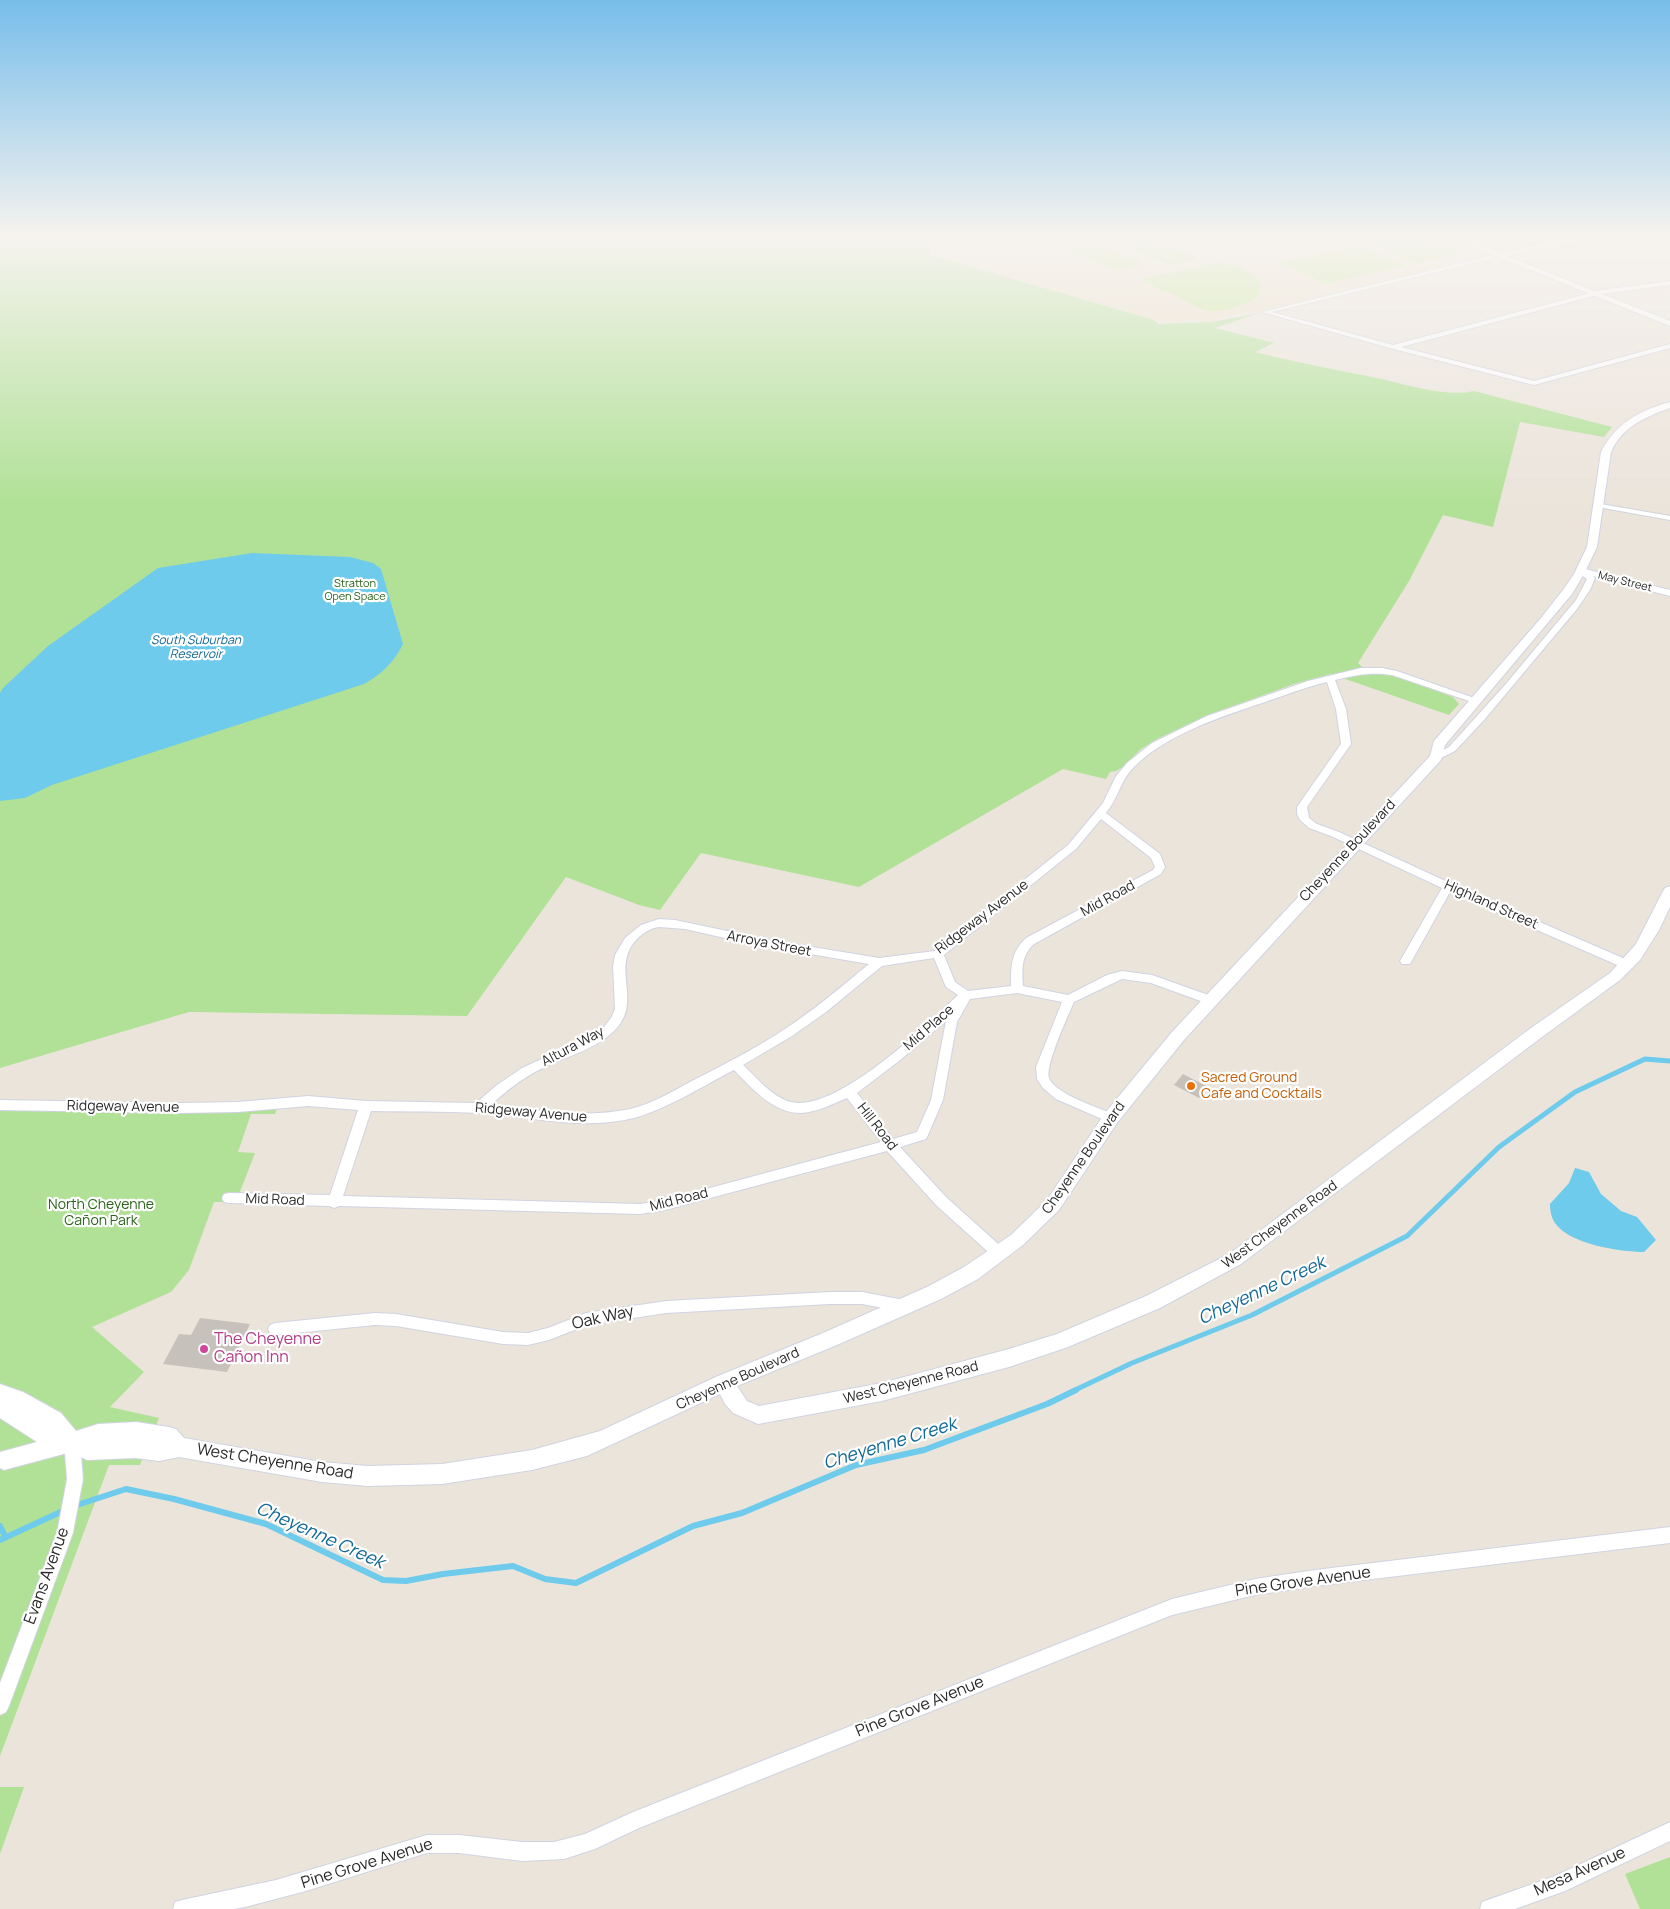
<!DOCTYPE html>
<meta charset="utf-8">
<style>
body{margin:0}
canvas{display:block;background:#ebe4db}
</style>
<canvas width="1670" height="1909"></canvas>
<script>
const g = document.querySelector('canvas').getContext('2d');
g.lineJoin = 'round';
function fillPath(path, color) { g.fillStyle = color; g.fill(path, 'evenodd'); }
function strokePath(path, color, width, dash) { g.strokeStyle = color; g.lineWidth = width; g.lineCap = dash ? 'butt' : 'round'; g.setLineDash(dash || []); g.stroke(path); }
function write(font, color, halo, rows, align = 'center') {
  g.font = font + ' Manrope,sans-serif'; g.lineWidth = 4.5; g.setLineDash([]); g.textBaseline = 'middle'; g.strokeStyle = halo; g.fillStyle = color; for (const [text, x, y, turn = 0] of rows) {
    g.save(); g.translate(x, y); g.rotate((+turn || 0) * Math.PI / 180); g.textAlign = isNaN(turn) ? turn : align; if (halo) g.strokeText(text, 0, 0); g.fillText(text, 0, 0); g.restore();
  }
}
fillPath(new Path2D(`
 M927,235H1430L1484,256L1265,309L1206,320L1168,321L1154,320L930,255Z`), '#ede1ca');
fillPath(new Path2D(`
 M0,235H927L930,255L1154,320L1159,324L1211,322L1256,314L1215,328L1274,343L1255,352C1294,362 1333,369 1372,377C1402,383 1445,398 1474,391L1612,427L1604,437L1520,422L1493,527L1443,515L1409,581L1358,663L1369,673L1398,677L1453,697L1459,704L1449,715L1331,674L1294,684L1208,715L1157,739L1141,749L1123,767L1116,771L1110,772L1106,779L1063,769L859,887L701,853L660,910L639,905L566,877L467,1016L189,1012L0,1068Z
 M277,1108L275,1114H251L238,1152L255,1153L236,1202H214L189,1270L171,1292L92,1327L144,1372L110,1407L159,1418L140,1465H109L0,1756V1111H141L198,1113Z
 M0,1787H24L0,1854Z
 M1670,1857V1909H1640L1625,1874Z`), '#b1e197');
fillPath(new Path2D(`
 M1227,235H1303C1290,251 1244,243 1227,235Z
 M1350,235H1413L1459,253L1418,263Z
 M1143,238L1196,257L1197,259L1171,265L1120,245Z
 M1093,243L1143,263L1142,265L1129,266L1130,268L1116,270L1067,250Z
 M1358,246L1404,265L1326,284L1280,263Z
 M1217,263C1234,265 1250,269 1260,284L1259,295C1250,305 1218,314 1205,310C1191,305 1179,297 1166,291H1162L1142,279Z`), '#c4e993');
fillPath(new Path2D(`
 M252,553L350,557L373,563L381,569L403,644C394,662 382,674 364,684L52,785L25,798L0,801V693L3,688L48,646L158,568Z
 M1575,1168L1589,1172L1601,1194L1621,1211L1637,1217L1656,1240L1644,1252C1620,1252 1569,1244 1555,1223C1551,1217 1550,1210 1550,1204L1569,1183Z`), '#6ecbec');
strokePath(new Path2D(`
 M1073,1391L1132,1363L1252,1315L1407,1236L1499,1147L1575,1092L1645,1059L1670,1061`), '#6ecbec', 5);
strokePath(new Path2D(`
 M74,1506L126,1489L174,1499L266,1524L383,1580L406,1581L443,1574L513,1566L545,1579L576,1583L693,1526L742,1513L856,1465L924,1450L1047,1404L1076,1390
 M0,1526L5,1536
 M0,1540L67,1509`), '#6ecbec', 6);
fillPath(new Path2D(`
 M1183,1074L1208,1087L1199,1098L1174,1085Z
 M200,1318L250,1324L227,1372L163,1364L179,1334L191,1335Z`), '#c6c1ba');
const street = new Path2D(`
 M1493,255L1495,258L1272,312L1393,345L1601,290L1670,281V285L1601,294L1401,347L1534,381L1670,344V348L1534,385L1390,348L1262,312Z
 M1595,503L1670,516V520L1598,507H1595Z
 M1577,568L1585,569L1670,590V596L1593,576L1595,578L1590,590L1577,609L1484,720L1455,751L1439,759H1433L1431,757L1433,755L1449,747L1505,685L1576,600L1587,579L1577,572Z
 M1361,668H1382L1397,671L1480,700L1475,703L1472,702L1392,675C1372,672 1355,675 1335,680L1346,709L1351,744L1307,807L1309,818L1317,824L1339,832L1452,884L1632,962L1634,965L1632,968H1624L1450,892L1410,964H1402L1400,961L1442,888L1331,836L1309,828L1300,820L1297,814V807L1341,744L1336,709L1327,682C1306,687 1285,695 1265,702C1221,717 1166,734 1133,768C1120,781 1118,799 1106,813L1160,854L1165,867L1161,874L1034,944C1021,956 1022,969 1023,986L1068,995L1107,975L1122,971L1152,975L1214,997L1216,1000L1214,1003H1206L1151,983L1122,979L1074,1002C1068,1016 1045,1065 1049,1078C1055,1094 1100,1108 1115,1115L1117,1118L1115,1121L1111,1123L1056,1099L1043,1088L1037,1079L1036,1067L1062,1002L1017,993L970,999L957,1022L943,1100L928,1135L926,1139L900,1147L947,1198L1005,1250L1007,1254L1005,1258L1000,1260L995,1258L937,1206L887,1151L665,1210L640,1214L339,1206L334,1208L329,1206L229,1203L224,1202L222,1198L224,1194L229,1193L330,1195L358,1110L308,1106L238,1112L179,1113L0,1110V1100L179,1103L238,1102L308,1096L366,1101L476,1103L497,1085L522,1068L581,1041L604,1027L611,1018L615,1009L613,966L615,955L625,938L641,925L659,919L675,920L770,940L879,958L935,951L1068,845L1103,803L1116,776L1127,763L1152,743L1207,716L1308,681ZM1101,819L1151,858L1155,867L1153,870L1026,938C1011,952 1011,966 1011,986L968,991L955,982L944,955L1076,849ZM659,927L685,929L751,944L869,964C841,987 814,1010 785,1029C755,1049 723,1065 692,1081C673,1091 652,1104 630,1109C583,1119 537,1110 491,1105C506,1091 522,1078 541,1069C568,1055 601,1049 620,1024C640,996 610,964 639,937C645,932 651,928 659,927ZM934,958L946,987L958,995C927,1025 836,1113 791,1102C772,1097 757,1078 743,1065L792,1036L826,1012L882,966ZM946,1021L931,1100L917,1132L893,1139L857,1093L899,1061ZM734,1070C752,1088 773,1114 802,1113C817,1112 833,1104 847,1098L881,1142L665,1200L640,1204L343,1196L371,1111C406,1112 442,1111 478,1113C531,1116 580,1131 634,1118C667,1109 703,1086 734,1070Z
 M830,1292H862L904,1300L909,1302L911,1306L909,1310L904,1312L862,1304H830L666,1313L587,1325L549,1340L528,1345L503,1344L396,1326L375,1325L275,1335L270,1333L268,1329L270,1325L275,1323L375,1313L396,1314L503,1332L528,1333L548,1328L586,1313L666,1301Z
 M72,1435L77,1437L80,1442L83,1479L73,1533L9,1706L6,1712L0,1715V1683L57,1533L67,1479L64,1442L67,1437Z
 M1670,1527V1543L1315,1586L1255,1595L1172,1615L639,1828L595,1849L564,1859L522,1861L459,1853H427L306,1891L245,1907L234,1909H173L175,1902L182,1900L276,1880L427,1835H459L522,1842H554L585,1834L633,1812L1172,1599L1255,1579L1315,1570Z
 M1670,1822V1841L1565,1891L1515,1909H1480L1482,1902L1555,1876Z`);
const secondary = new Path2D(`
 M1443,235H1453L1500,254L1575,237L1624,235L1620,237L1575,241L1507,256L1670,321V326Z
 M1670,402V408C1645,417 1622,427 1611,452L1597,547L1584,574L1572,594L1445,745L1441,760L1184,1040L1117,1123L1059,1210L1023,1245L978,1279L941,1299L837,1345L737,1386L747,1401L759,1406L882,1383L1009,1349L1057,1334L1146,1296L1229,1254L1531,1028L1610,973L1636,944L1663,891L1665,888L1670,886V907L1659,930L1640,960L1620,980L1542,1037L1241,1264L1160,1308L1068,1347L1009,1367L882,1401L758,1424L733,1413L725,1404L720,1394L587,1456L532,1470L442,1484L368,1486L322,1482L179,1457L159,1461L135,1458L87,1460L71,1452L4,1470L0,1468V1452L37,1442L0,1418V1384L23,1392L61,1413L76,1431L98,1424L136,1422L169,1427L176,1429L184,1438L322,1462L368,1466L442,1464L532,1450L600,1431L718,1376L823,1333L927,1287L964,1267L1011,1235L1047,1200L1105,1113L1172,1032L1430,756L1434,741L1541,618L1563,590L1574,574L1587,547L1601,452C1615,424 1640,410 1670,402Z`);
strokePath(street, '#d0d3e2', 2);
strokePath(secondary, '#d0d3e2', 2);
fillPath(street, '#fff');
fillPath(secondary, '#fff');
const sky = g.createLinearGradient(0, 0, 0, 502);
sky.addColorStop(0, '#77bdea');
sky.addColorStop(0.47, '#f6f3ef');
sky.addColorStop(1, '#f6f3ef00');
g.fillStyle = sky;
g.fillRect(0, 0, 1670, 502);
for (const [x, y, r, color] of [
 [1191,1086,5,"#e8710a"],
 [204,1349,5,"#d1479c"]
]) { const dot = new Path2D(); dot.arc(x, y, r, 0, 2 * Math.PI); g.fillStyle = color; g.fill(dot); strokePath(dot, '#fff', 2); }
write('11px', '#292929', '#fff', [
 ["May Street",1625,582,14]
]);
write('11px', '#2a641a', '#fff', [
 ["Stratton",355,584],
 ["Open Space",355,597]
]);
write('italic 12px', '#0f6896', '#fff', [
 ["South Suburban",196,641],
 ["Reservoir",196,655]
]);
write('14px', '#292929', '#fff', [
 ["Cheyenne Boulevard",1348,851,-47],
 ["Mid Road",1108,899,-29],
 ["Highland Street",1491,905,24],
 ["Ridgeway Avenue",982,917,-37],
 ["Arroya Street",769,944,11],
 ["Mid Place",929,1028,-41],
 ["Altura Way",573,1047,-28],
 ["Ridgeway Avenue",123,1107,1],
 ["Ridgeway Avenue",531,1113,5],
 ["Hill Road",877,1127,52],
 ["Cheyenne Boulevard",1084,1158,-55],
 ["Mid Road",275,1200,2],
 ["Mid Road",679,1200,-14],
 ["West Cheyenne Road",1280,1225,-36],
 ["Cheyenne Boulevard",738,1379,-24],
 ["West Cheyenne Road",911,1383,-14]
]);
write('14px', '#c56008', '#fff', [
 ["Sacred Ground",1201,1078],
 ["Cafe and Cocktails",1201,1094]
], 'left');
write('14px', '#2a641a', '#fff', [
 ["North Cheyenne",101,1205],
 ["Cañon Park",101,1221]
]);
write('16px', '#292929', '#fff', [
 ["Oak Way",603,1318,-12],
 ["West Cheyenne Road",275,1462,9],
 ["Evans Avenue",47,1576,-70],
 ["Pine Grove Avenue",1303,1582,-8],
 ["Pine Grove Avenue",920,1707,-22],
 ["Pine Grove Avenue",367,1864,-17],
 ["Mesa Avenue",1580,1872,-24]
]);
write('16px', '#b23c85', '#fff', [
 ["The Cheyenne",214,1340],
 ["Cañon Inn",214,1358]
], 'left');
write('italic 18px', '#0f6896', '#fff', [
 ["Cheyenne Creek",1262,1291,-25],
 ["Cheyenne Creek",890,1444,-17],
 ["Cheyenne Creek",320,1536,24]
]);
</script>
